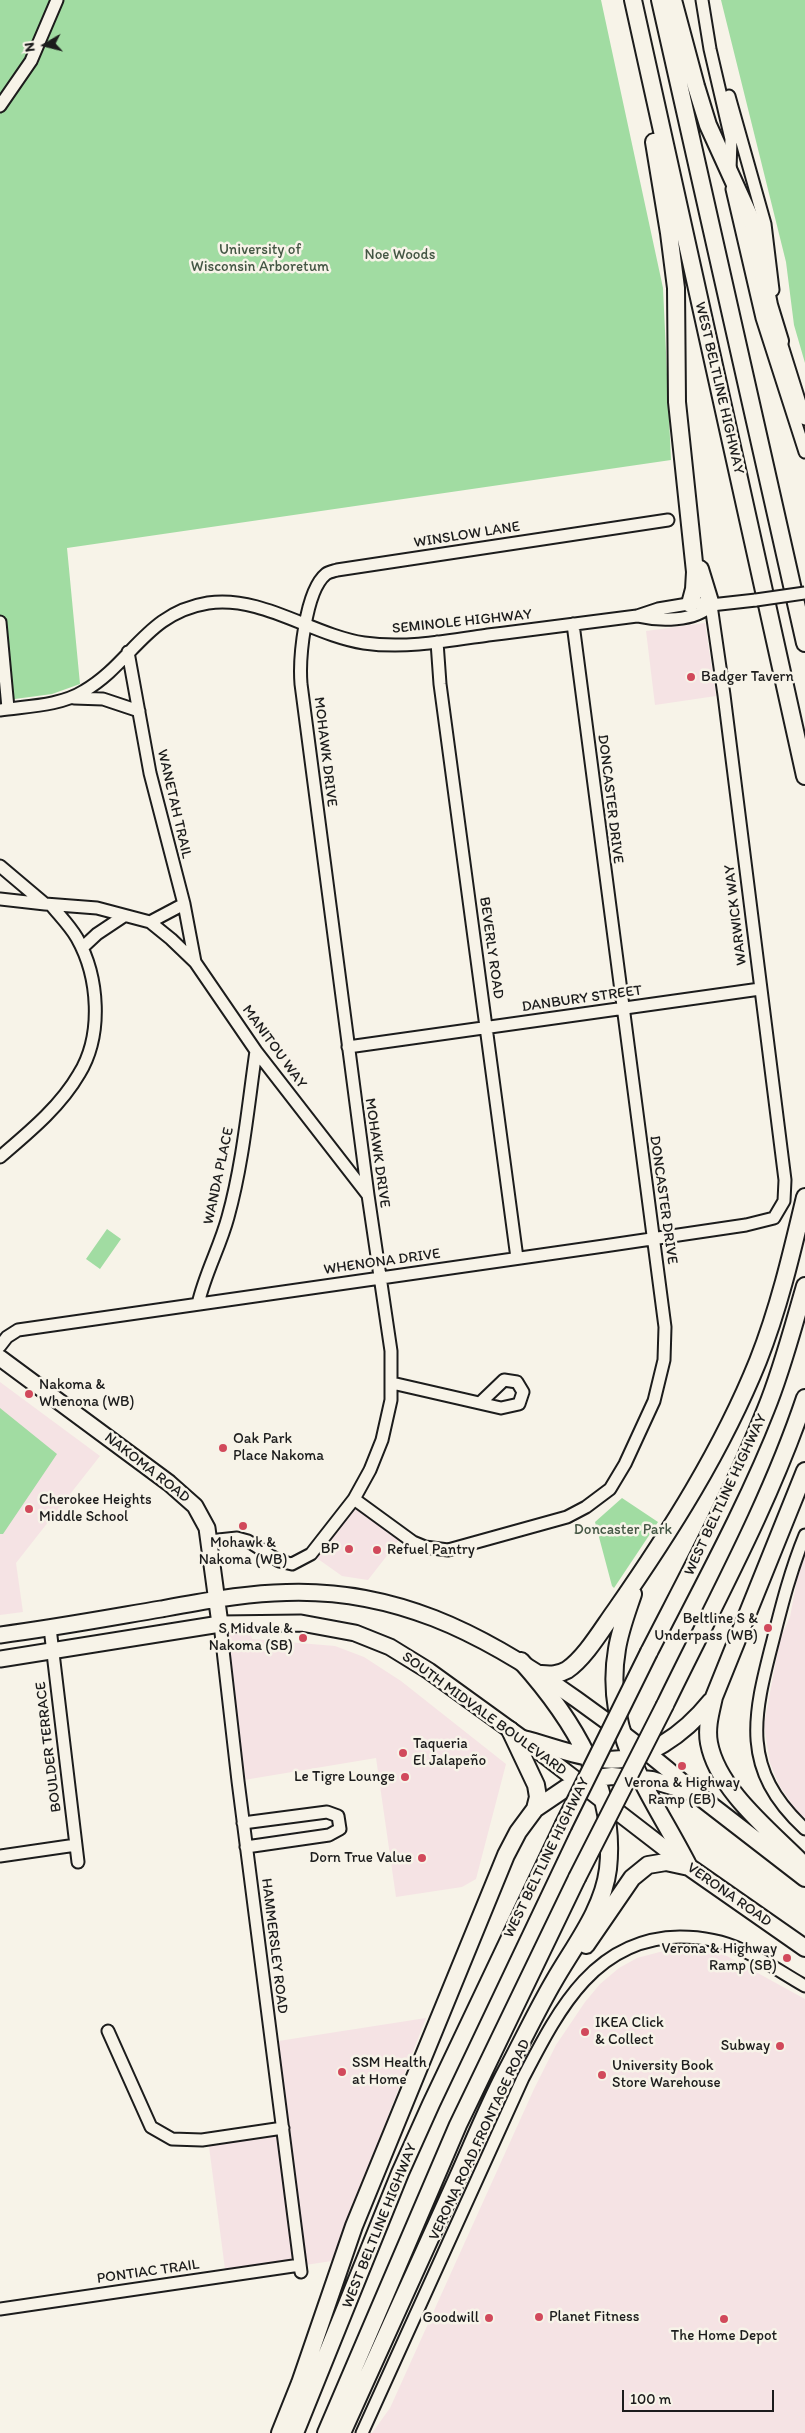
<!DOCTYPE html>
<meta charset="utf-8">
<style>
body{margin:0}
#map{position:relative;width:805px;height:2433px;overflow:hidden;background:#f7f3e8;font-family:Itim,sans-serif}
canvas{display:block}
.north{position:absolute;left:20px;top:20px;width:50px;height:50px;-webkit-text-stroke:4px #f7f3e8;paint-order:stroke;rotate:262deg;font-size:14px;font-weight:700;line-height:20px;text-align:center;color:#1c1c1c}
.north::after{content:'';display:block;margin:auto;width:18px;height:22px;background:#1c1c1c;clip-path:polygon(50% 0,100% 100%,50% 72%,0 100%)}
.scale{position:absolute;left:622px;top:2390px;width:152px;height:22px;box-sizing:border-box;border:2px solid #1c1c1c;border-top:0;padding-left:6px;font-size:15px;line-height:18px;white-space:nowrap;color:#1c1c1c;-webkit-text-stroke:4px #f7f3e8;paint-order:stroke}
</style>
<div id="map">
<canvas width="805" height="2433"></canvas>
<div class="north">N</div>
<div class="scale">100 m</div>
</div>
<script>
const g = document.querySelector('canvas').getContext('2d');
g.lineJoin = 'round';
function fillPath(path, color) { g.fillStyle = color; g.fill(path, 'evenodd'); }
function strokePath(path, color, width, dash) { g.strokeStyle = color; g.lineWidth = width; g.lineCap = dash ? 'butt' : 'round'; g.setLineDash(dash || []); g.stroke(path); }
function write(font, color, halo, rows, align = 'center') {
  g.font = font + ' Itim,sans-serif'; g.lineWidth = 5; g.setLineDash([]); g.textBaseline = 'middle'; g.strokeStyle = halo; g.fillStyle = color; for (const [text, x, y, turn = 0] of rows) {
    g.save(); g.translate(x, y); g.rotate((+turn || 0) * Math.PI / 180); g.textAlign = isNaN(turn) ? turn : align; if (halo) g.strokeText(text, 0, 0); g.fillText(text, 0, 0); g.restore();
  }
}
fillPath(new Path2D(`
 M705,623L716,696L655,705L646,631Z
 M0,1382L100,1456L16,1563L23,1612L0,1615Z
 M354,1499L403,1535L368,1580L342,1576L311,1554Z
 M805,1557V1818L796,1810L779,1785L770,1763L764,1725L780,1639L790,1617L798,1574Z
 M248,1622L252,1639L335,1646L364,1657L401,1681L506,1764L476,1879L462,1887L396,1897L376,1758L238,1781L220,1624Z
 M671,1949H691L725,1955L805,1999V2433H372L390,2408L534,2089L556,2045L585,2002L600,1984L619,1968L637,1958Z
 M426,2018L332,2261L226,2277L208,2139L283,2128L272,2042Z`), '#f5e3e4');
fillPath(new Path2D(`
 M0,0H601L663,288L671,460L67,548L80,684L52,694L0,701Z
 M721,0H805V363L794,325L786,262Z
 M107,1229L121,1239L100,1269L86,1259Z
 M0,1408L57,1454L3,1534H0Z
 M622,1498L658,1522L614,1588L612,1586L595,1522Z`), '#a1dca2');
const minor = new Path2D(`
 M702,0L710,49L731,139L730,170
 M729,96L765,224L773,290
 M0,106L31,61L57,0
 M732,189L762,318L805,452
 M779,336L805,419
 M637,616C659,621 695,622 711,605
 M0,622L8,708
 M437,642L440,684L517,1258
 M128,652L150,773L184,904L195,962
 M74,698L103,699L139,711
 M0,710C27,706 60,706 84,691C132,663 146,613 208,603C262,595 312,635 364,643C405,649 447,641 488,635C538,629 588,622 637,616L658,609L694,603L711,605L756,600
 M0,866L45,904L97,908L150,922L171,939L195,962L256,1051L367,1194
 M0,899L45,904
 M150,922L184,904
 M82,948L97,934L124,916
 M348,1047L760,989
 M0,1157C28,1133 60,1107 79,1074C103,1035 99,977 77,938C70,926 60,916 51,905
 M198,1304C205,1273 220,1247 228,1217C243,1163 248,1106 256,1051
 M0,1346L7,1337L18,1330L604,1246L746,1225L774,1218L784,1201L785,1180L724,695L711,605
 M392,1383L501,1408L519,1404L523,1392L517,1382L504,1380L480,1403
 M354,1499L413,1542L425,1547L448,1550L567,1517L586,1507L610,1489L625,1464L654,1401L664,1360L665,1327L573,624
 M805,1535C791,1569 782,1604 773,1640C753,1717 740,1769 805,1829
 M209,1541L237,1538L248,1541L279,1561L292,1564L311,1554L354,1499L370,1470L382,1440L391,1400V1351L368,1195L301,684C299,659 305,591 326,574C329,572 334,571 337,570L668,520
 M220,1624L238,1781L301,2272
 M50,1628L78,1862
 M243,1823L327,1812L338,1816L340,1829L329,1835L246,1847
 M0,1856L76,1845
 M108,2031L151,2127L172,2139L202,2140L283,2128
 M0,2309L300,2265
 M362,2433L523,2078C558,2011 594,1938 680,1937C701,1937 723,1941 742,1950C764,1960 784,1974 805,1986`);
const major = new Path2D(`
 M0,1358L169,1483L195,1506L207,1528L220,1624
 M0,1635C54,1628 108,1618 161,1609C199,1602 236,1595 274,1593C391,1585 483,1633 576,1699C617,1728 657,1759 695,1793
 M0,1659L220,1624L301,1623L355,1633L390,1647L429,1671L523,1739L689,1867`);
const highway = new Path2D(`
 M633,0L805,776
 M660,0L805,643
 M673,0L696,86L708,125L753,224L769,305L780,341
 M654,142L669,233L676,288L677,402L695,572L694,589L690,604
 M700,569L711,605
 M805,1471L714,1697C711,1711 706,1727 709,1743C718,1791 772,1832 805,1866
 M633,1594C627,1612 620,1630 617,1649C602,1735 653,1796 689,1867
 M649,1652C690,1572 733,1493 766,1409C782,1370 793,1327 805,1286
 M541,1674C551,1675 558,1675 567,1670C585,1658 602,1629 615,1611C670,1532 722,1450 758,1361C779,1308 792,1252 805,1197
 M665,1705C714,1604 769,1505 805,1398
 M523,1739C548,1745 574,1756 601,1759C645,1765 686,1732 711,1701
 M535,1809L566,1788L596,1778L612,1776L652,1780L695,1793L805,1878
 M586,1945L632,1878L648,1865L666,1862L689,1867L805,1948
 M280,2433L300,2383L354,2226L506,1855L518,1832L535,1809L538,1797L536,1785L510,1730
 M295,2433L400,2173L431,2104L563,1826
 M326,2433L458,2125L577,1878
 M342,2433C379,2352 415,2271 452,2190C470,2151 486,2110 506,2072C522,2042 537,2010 554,1981C574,1946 603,1910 608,1869C617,1788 572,1718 521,1661`);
strokePath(minor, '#1c1c1c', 15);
strokePath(major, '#1c1c1c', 19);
strokePath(highway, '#1c1c1c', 20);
strokePath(minor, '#f7f3e8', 11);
strokePath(major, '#f7f3e8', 15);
strokePath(highway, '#f7f3e8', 16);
const minorBridge = new Path2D(`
 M756,600L805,593`);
const highwayBridge = new Path2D(`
 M563,1826L649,1652
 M577,1878L665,1705`);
strokePath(minorBridge, '#1c1c1c', 15, []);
strokePath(highwayBridge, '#1c1c1c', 20, []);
strokePath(minorBridge, '#f7f3e8', 11);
strokePath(highwayBridge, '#f7f3e8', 16);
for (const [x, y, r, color] of [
 [691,677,5,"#d1495b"],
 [29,1394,5,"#d1495b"],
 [223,1448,5,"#d1495b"],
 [29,1509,5,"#d1495b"],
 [243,1526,5,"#d1495b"],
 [349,1549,5,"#d1495b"],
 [377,1550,5,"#d1495b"],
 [768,1628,5,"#d1495b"],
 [303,1638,5,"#d1495b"],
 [403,1753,5,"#d1495b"],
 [682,1766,5,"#d1495b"],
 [405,1777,5,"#d1495b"],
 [422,1858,5,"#d1495b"],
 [787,1958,5,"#d1495b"],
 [585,2032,5,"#d1495b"],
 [780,2046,5,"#d1495b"],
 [342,2072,5,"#d1495b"],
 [602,2075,5,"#d1495b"],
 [539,2317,5,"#d1495b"],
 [489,2318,5,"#d1495b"],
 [724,2319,5,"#d1495b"]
]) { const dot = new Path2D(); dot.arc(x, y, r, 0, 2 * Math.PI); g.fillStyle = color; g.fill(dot); strokePath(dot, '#f7f3e8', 2); }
write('15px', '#445644', '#f7f3e8', [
 ["University of",260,250],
 ["Wisconsin Arboretum",260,267],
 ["Noe Woods",400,255],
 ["Doncaster Park",623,1530]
]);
write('15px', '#1c1c1c', '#f7f3e8', [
 ["WEST BELTLINE HIGHWAY",719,388,77],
 ["WINSLOW LANE",467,535,-9],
 ["SEMINOLE HIGHWAY",462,622,-6],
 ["MOHAWK DRIVE",325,752,83],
 ["DONCASTER DRIVE",610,799,83],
 ["WANETAH TRAIL",174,804,77],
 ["WARWICK WAY",736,915,-97],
 ["BEVERLY ROAD",491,948,82],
 ["DANBURY STREET",582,999,-8],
 ["MANITOU WAY",274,1047,54],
 ["MOHAWK DRIVE",377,1153,82],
 ["WANDA PLACE",219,1176,-78],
 ["DONCASTER DRIVE",663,1200,82],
 ["WHENONA DRIVE",382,1262,-8],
 ["NAKOMA ROAD",147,1468,38],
 ["WEST BELTLINE HIGHWAY",726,1495,-65],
 ["SOUTH MIDVALE BOULEVARD",484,1714,36],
 ["BOULDER TERRACE",49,1747,-97],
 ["WEST BELTLINE HIGHWAY",547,1858,-64],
 ["VERONA ROAD",729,1895,35],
 ["HAMMERSLEY ROAD",274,1946,83],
 ["VERONA ROAD FRONTAGE ROAD",480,2140,-65],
 ["WEST BELTLINE HIGHWAY",380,2226,-68],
 ["PONTIAC TRAIL",148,2272,-8]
]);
write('15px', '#1c1c1c', '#f7f3e8', [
 ["Badger Tavern",701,677],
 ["Nakoma &",39,1385],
 ["Whenona (WB)",39,1402],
 ["Oak Park",233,1439],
 ["Place Nakoma",233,1456],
 ["Cherokee Heights",39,1500],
 ["Middle School",39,1517],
 ["Mohawk &",243,1543,"center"],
 ["Nakoma (WB)",243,1560,"center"],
 ["BP",339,1549,"right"],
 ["Refuel Pantry",387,1550],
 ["Beltline S &",758,1619,"right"],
 ["Underpass (WB)",758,1636,"right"],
 ["S Midvale &",293,1629,"right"],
 ["Nakoma (SB)",293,1646,"right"],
 ["Taqueria",413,1744],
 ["El Jalapeño",413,1761],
 ["Le Tigre Lounge",395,1777,"right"],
 ["Verona & Highway",682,1783,"center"],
 ["Ramp (EB)",682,1800,"center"],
 ["Dorn True Value",412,1858,"right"],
 ["Verona & Highway",777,1949,"right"],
 ["Ramp (SB)",777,1966,"right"],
 ["IKEA Click",595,2023],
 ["& Collect",595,2040],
 ["Subway",770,2046,"right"],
 ["SSM Health",352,2063],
 ["at Home",352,2080],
 ["University Book",612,2066],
 ["Store Warehouse",612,2083],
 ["Planet Fitness",549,2317],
 ["Goodwill",479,2318,"right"],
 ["The Home Depot",724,2336,"center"]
], 'left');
</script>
